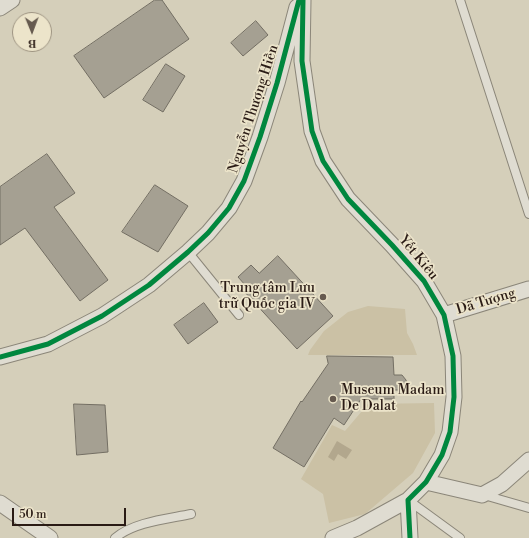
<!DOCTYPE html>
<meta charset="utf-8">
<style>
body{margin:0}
#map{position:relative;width:529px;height:538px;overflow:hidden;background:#d5cfba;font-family:"Libre Bodoni",serif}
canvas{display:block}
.north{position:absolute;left:12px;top:12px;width:40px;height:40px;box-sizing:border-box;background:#ece4ca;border:1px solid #9e9482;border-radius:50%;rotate:179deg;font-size:11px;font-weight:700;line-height:16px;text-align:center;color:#2a1b15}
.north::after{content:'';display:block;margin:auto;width:14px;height:18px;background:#665a4f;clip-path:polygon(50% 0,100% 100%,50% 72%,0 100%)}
.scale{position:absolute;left:12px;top:508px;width:114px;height:18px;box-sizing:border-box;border:2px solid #2a1b15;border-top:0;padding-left:5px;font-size:12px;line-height:14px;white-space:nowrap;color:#2a1b15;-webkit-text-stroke:3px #ece4ca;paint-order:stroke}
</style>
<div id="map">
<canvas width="529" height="538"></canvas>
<div class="north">B</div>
<div class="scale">50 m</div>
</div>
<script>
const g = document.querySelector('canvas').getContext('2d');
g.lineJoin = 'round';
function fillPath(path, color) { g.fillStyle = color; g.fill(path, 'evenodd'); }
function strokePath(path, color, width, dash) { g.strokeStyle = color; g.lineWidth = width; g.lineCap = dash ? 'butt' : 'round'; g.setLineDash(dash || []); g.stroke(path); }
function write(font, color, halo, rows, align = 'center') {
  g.font = font + ' "Libre Bodoni",serif'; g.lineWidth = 3.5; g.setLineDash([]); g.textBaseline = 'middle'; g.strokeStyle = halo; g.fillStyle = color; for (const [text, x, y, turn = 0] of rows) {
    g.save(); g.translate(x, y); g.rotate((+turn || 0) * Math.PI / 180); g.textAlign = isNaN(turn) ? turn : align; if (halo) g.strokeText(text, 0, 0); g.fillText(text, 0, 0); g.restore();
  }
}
fillPath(new Path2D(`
 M368,306L405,309L407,333L413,344L417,355H308L310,350L324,331L348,312Z
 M434,403L435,433L413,473L365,514L329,523L323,494L301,479L332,425L345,431L368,404Z`), '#cbc1a5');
fillPath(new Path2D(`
 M337,441L352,450L346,459L338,454L334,461L328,457Z`), '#b2a78d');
const building = new Path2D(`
 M155,0H162L189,39L104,98L74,56Z
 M256,21L268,35L243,56L231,43Z
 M166,64L185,76L163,112L143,100Z
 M47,154L75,193L54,207L108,280L80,301L25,228L0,245V187Z
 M155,185L188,206L158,252L122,232Z
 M278,256L333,316L297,349L242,289L246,286L238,277L251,265L259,273Z
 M204,303L218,322L188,344L174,325Z
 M327,356L393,357L394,375H402L406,380L407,385L403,390H394V399H361L344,425L334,418L304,467L273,448L301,401L302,402L328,364Z
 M74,404L105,405L108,452L77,455Z`);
fillPath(building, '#a5a092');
strokePath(building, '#736e63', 1);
const lane = new Path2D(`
 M460,0L529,214
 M188,252L239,315
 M484,495L529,508
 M408,500L460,538
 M115,538C134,522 167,519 191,514`);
const street = new Path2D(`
 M303,0L302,61L312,131L323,161L348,199L392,245L424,281L444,315L453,356L454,397L450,432L442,455L426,482L408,500L410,538
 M0,8L12,0
 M444,315L529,289
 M0,357L48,344L102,316L149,285L188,252L208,233L229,208L244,181L260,137L277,83L297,7
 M426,482L482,495L502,484L529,460
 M0,503L50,538
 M333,538L357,528L408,500`);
strokePath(lane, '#8b8679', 10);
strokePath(street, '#8b8679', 17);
strokePath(lane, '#dfdcd1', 8);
strokePath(street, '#dfdcd1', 15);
strokePath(new Path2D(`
 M303,0L302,61L312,131L323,161L348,199L392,245L424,281L444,315L453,356L454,397L450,432L442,455L426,482L408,500L410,538
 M0,357L48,344L102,316L149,285L188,252L208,233L229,208L244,181L260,137L277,83L299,0`), '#00873e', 5);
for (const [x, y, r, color] of [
 [323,297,4,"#665a4f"],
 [333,399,4,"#665a4f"]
]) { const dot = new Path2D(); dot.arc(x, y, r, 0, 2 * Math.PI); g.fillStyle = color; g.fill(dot); strokePath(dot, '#ece4ca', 1.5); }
write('14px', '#2a1b15', '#ece4ca', [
 ["Nguyễn Thượng Hiền",254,109,-72],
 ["Yết Kiêu",418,258,50],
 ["Dã Tượng",486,302,-17]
]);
write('14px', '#2a1b15', '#ece4ca', [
 ["Trung tâm Lưu",315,289],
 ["trữ Quốc gia IV",315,305],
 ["Museum Madam",341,391,"left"],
 ["De Dalat",341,407,"left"]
], 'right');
</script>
